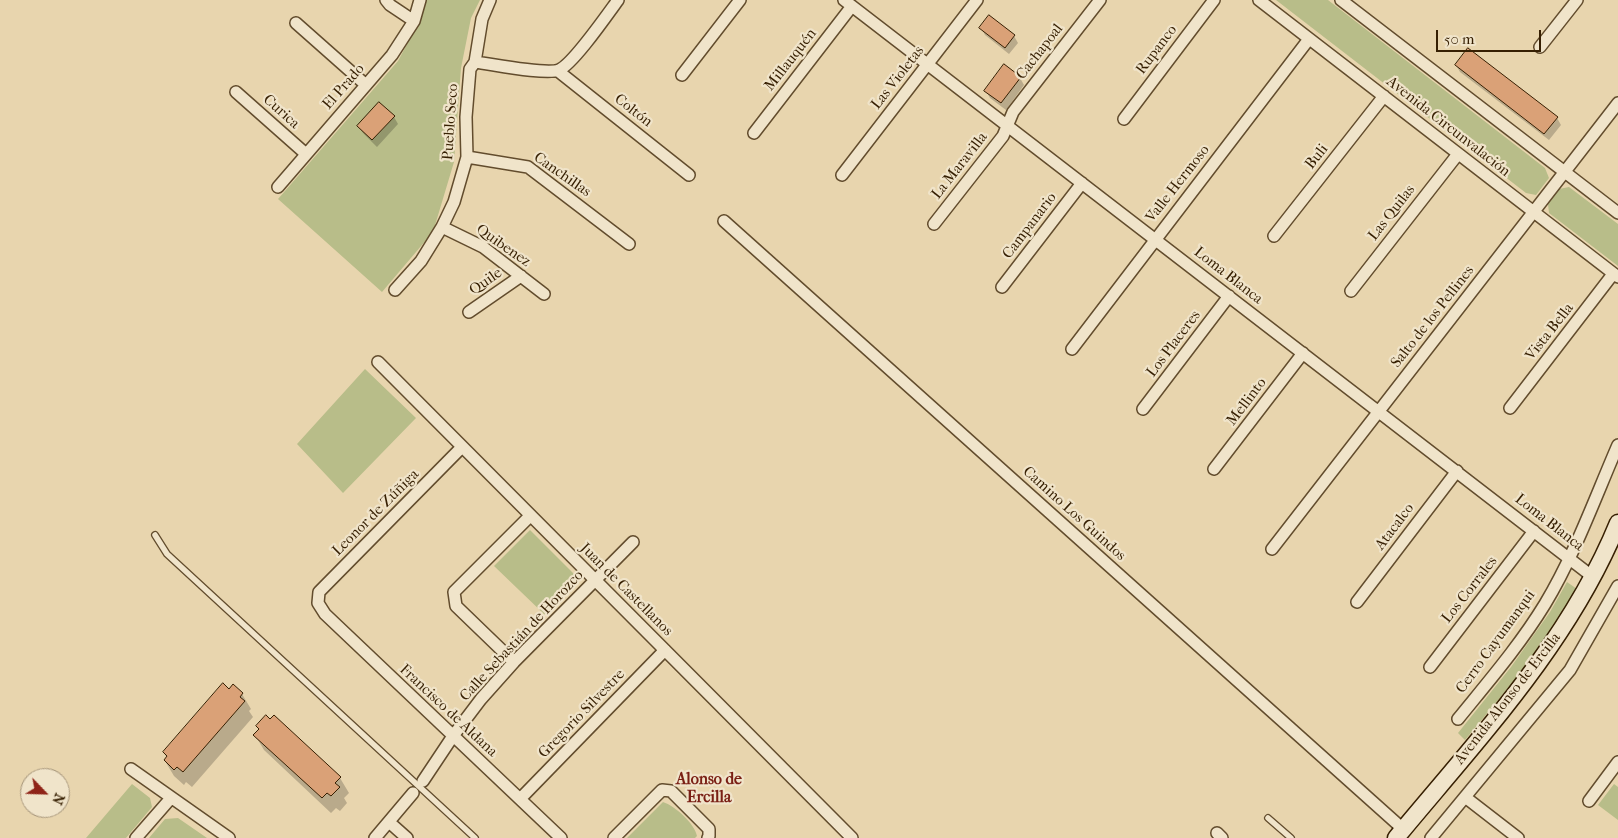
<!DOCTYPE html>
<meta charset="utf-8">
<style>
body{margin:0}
#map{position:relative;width:1618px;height:838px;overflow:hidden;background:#e8d5ae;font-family:"IM FELL French Canon",serif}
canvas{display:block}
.north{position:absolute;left:20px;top:768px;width:50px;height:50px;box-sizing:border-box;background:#f0e4ca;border:1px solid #a6957a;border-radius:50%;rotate:114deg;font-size:14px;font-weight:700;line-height:20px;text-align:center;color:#361f02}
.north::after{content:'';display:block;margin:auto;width:18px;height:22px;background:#8f2418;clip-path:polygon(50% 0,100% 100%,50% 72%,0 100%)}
.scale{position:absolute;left:1436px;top:30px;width:105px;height:22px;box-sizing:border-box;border:2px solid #361f02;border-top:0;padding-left:6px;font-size:15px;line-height:18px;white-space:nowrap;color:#361f02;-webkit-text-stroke:4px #f0e4ca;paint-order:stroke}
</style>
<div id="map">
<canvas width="1618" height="838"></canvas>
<div class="north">N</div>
<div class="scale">50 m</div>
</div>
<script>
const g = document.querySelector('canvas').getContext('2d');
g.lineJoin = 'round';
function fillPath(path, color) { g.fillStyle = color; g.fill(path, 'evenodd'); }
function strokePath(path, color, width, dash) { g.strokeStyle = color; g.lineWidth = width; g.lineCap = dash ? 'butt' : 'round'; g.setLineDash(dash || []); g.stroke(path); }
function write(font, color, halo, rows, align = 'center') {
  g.font = font + ' "IM FELL French Canon",serif'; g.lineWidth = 4.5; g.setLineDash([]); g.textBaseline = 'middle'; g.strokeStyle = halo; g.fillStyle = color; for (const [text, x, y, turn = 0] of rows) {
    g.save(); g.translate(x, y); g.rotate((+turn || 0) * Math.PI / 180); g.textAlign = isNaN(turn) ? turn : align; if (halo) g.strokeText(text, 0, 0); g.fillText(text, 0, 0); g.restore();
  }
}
fillPath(new Path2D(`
 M426,0H480L471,18L461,68L454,162L433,232L382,292L278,199L398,61L421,18Z
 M1276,0H1328L1545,168L1549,178L1536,195L1526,193Z
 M1569,187L1618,224V266L1549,213L1548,204L1559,189Z
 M365,369L416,418L343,493L297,444Z
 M530,530L580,580L545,615L494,566Z
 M1567,582L1577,589L1559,618L1519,675L1465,740L1458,733L1511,667L1550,612Z
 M132,784L150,798L152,807L126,838H86Z
 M1614,784L1618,787V820L1598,805Z
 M663,802C675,806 695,824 697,836L695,838H627Z
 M178,818L207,838H149L165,819Z`), '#b8bd89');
fillPath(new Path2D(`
 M981,28L1014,36L1018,43L1009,54L985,35Z
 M1456,65L1557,118L1561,125L1549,140L1460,72Z
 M1020,78L1024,85L1006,110L990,98L986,91Z
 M394,117L398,124L377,147L363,133L358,126Z
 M230,690L242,694L251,709L249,711L253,717L192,787L186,782L184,785L174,776L165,761L167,758L164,753Z
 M274,717L340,778L349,793L344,798L347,803L340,811L336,808L331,813L264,750L255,735L259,730L257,726L270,721Z`), '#0003');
const building = new Path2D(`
 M989,15L1015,35L1005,48L979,28Z
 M1468,48L1558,117L1544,134L1455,65Z
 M1004,64L1021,77L1001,103L984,91Z
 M379,102L395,116L372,140L357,126Z
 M223,683L229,689L233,684L243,693L240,697L245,701L183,772L177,767L174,770L164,760L167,756L163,752Z
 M266,715L270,719L274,715L341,777L335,783L340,787L331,796L327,793L322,798L253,735L259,729L256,726Z`);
fillPath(building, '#daa177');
strokePath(building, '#361f02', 1);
const service = new Path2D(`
 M155,535L167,554L475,838
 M1268,818L1291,838`);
const minor = new Path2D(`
 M386,0L390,5L414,21
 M844,0L1593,577
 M1259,0L1618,277
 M1341,0L1618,213
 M296,23L366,85
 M1540,47L1577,0
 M475,62C492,64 545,75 559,70C573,64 607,15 618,0
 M558,71L689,175
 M682,75L740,0
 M236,92L306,154
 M1124,119L1214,0
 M754,133L852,6
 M467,157L528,167L629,244
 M842,175L977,0
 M278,187L392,55L414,21L420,0
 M724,221L1403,829
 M934,224L1003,136L1013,112L1100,0
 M442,227L483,247L544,294
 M1274,236L1384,96
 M1002,287L1082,183
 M395,290L421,261L442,227L454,202L467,157L466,117L470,69L475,62L482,19L490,0
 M1351,291L1458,154
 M469,312L521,276
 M1072,349L1309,39
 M378,362L852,838
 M1510,408L1613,274
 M1143,409L1229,296
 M462,447L319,592L318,603L325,614L561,838
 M1214,469L1303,353
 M1272,549L1618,103
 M1357,602L1457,471
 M514,662L456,606L454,592L530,516
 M1430,667L1534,531
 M1458,719C1488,682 1520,645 1545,604C1575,554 1595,498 1618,445
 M131,769L229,838
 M423,781L453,736L481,699L514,662L633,542
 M1465,797L1518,838
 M520,799L665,650
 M1589,801L1618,762
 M389,822L407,838
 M1217,833L1222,838
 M136,838L171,798
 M375,838L413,793
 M614,838L662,790L671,791L709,829V836L708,838
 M1431,838L1570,670L1618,586`);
const secondary = new Path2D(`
 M1396,838C1478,739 1569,643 1618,523`);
strokePath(service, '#624c2d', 8);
strokePath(minor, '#624c2d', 14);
strokePath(secondary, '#361f02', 19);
strokePath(service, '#f0e4ca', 5.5);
strokePath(minor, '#f0e4ca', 11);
strokePath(secondary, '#f0e4ca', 16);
write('15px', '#361f02', '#f0e4ca', [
 ["Rupanco",1157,50,-53],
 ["Cachapoal",1040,52,-52],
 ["Millauquén",791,60,-52],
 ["Las Violetas",898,78,-52],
 ["El Prado",344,87,-49],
 ["Coltón",633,111,38],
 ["Curica",281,112,42],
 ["Pueblo Seco",451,122,-86],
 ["Avenida Circunvalación",1448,127,38],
 ["Buli",1317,157,-52],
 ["La Maravilla",960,166,-52],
 ["Canchillas",562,175,35],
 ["Valle Hermoso",1178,184,-52],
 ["Las Quilas",1392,213,-52],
 ["Campanario",1030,226,-53],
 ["Quibenez",503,246,35],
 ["Loma Blanca",1228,276,38],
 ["Quile",486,282,-35],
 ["Salto de los Pellines",1433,317,-52],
 ["Vista Bella",1550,332,-52],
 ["Los Placeres",1174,344,-53],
 ["Mellinto",1247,402,-53],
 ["Leonor de Zúñiga",376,513,-45],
 ["Camino Los Guindos",1074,514,42],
 ["Loma Blanca",1549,523,38],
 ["Atacalco",1395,527,-53],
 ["Juan de Castellanos",626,590,45],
 ["Los Corrales",1470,590,-52],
 ["Calle Sebastián de Horozco",522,636,-47],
 ["Cerro Cayumanqui",1496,642,-54],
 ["Avenida Alonso de Ercilla",1508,699,-52],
 ["Francisco de Aldana",448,711,43],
 ["Gregorio Silvestre",582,714,-46]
]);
write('bold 16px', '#7a1f14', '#f0e4ca', [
 ["Alonso de",709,780],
 ["Ercilla",709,798]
]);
</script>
